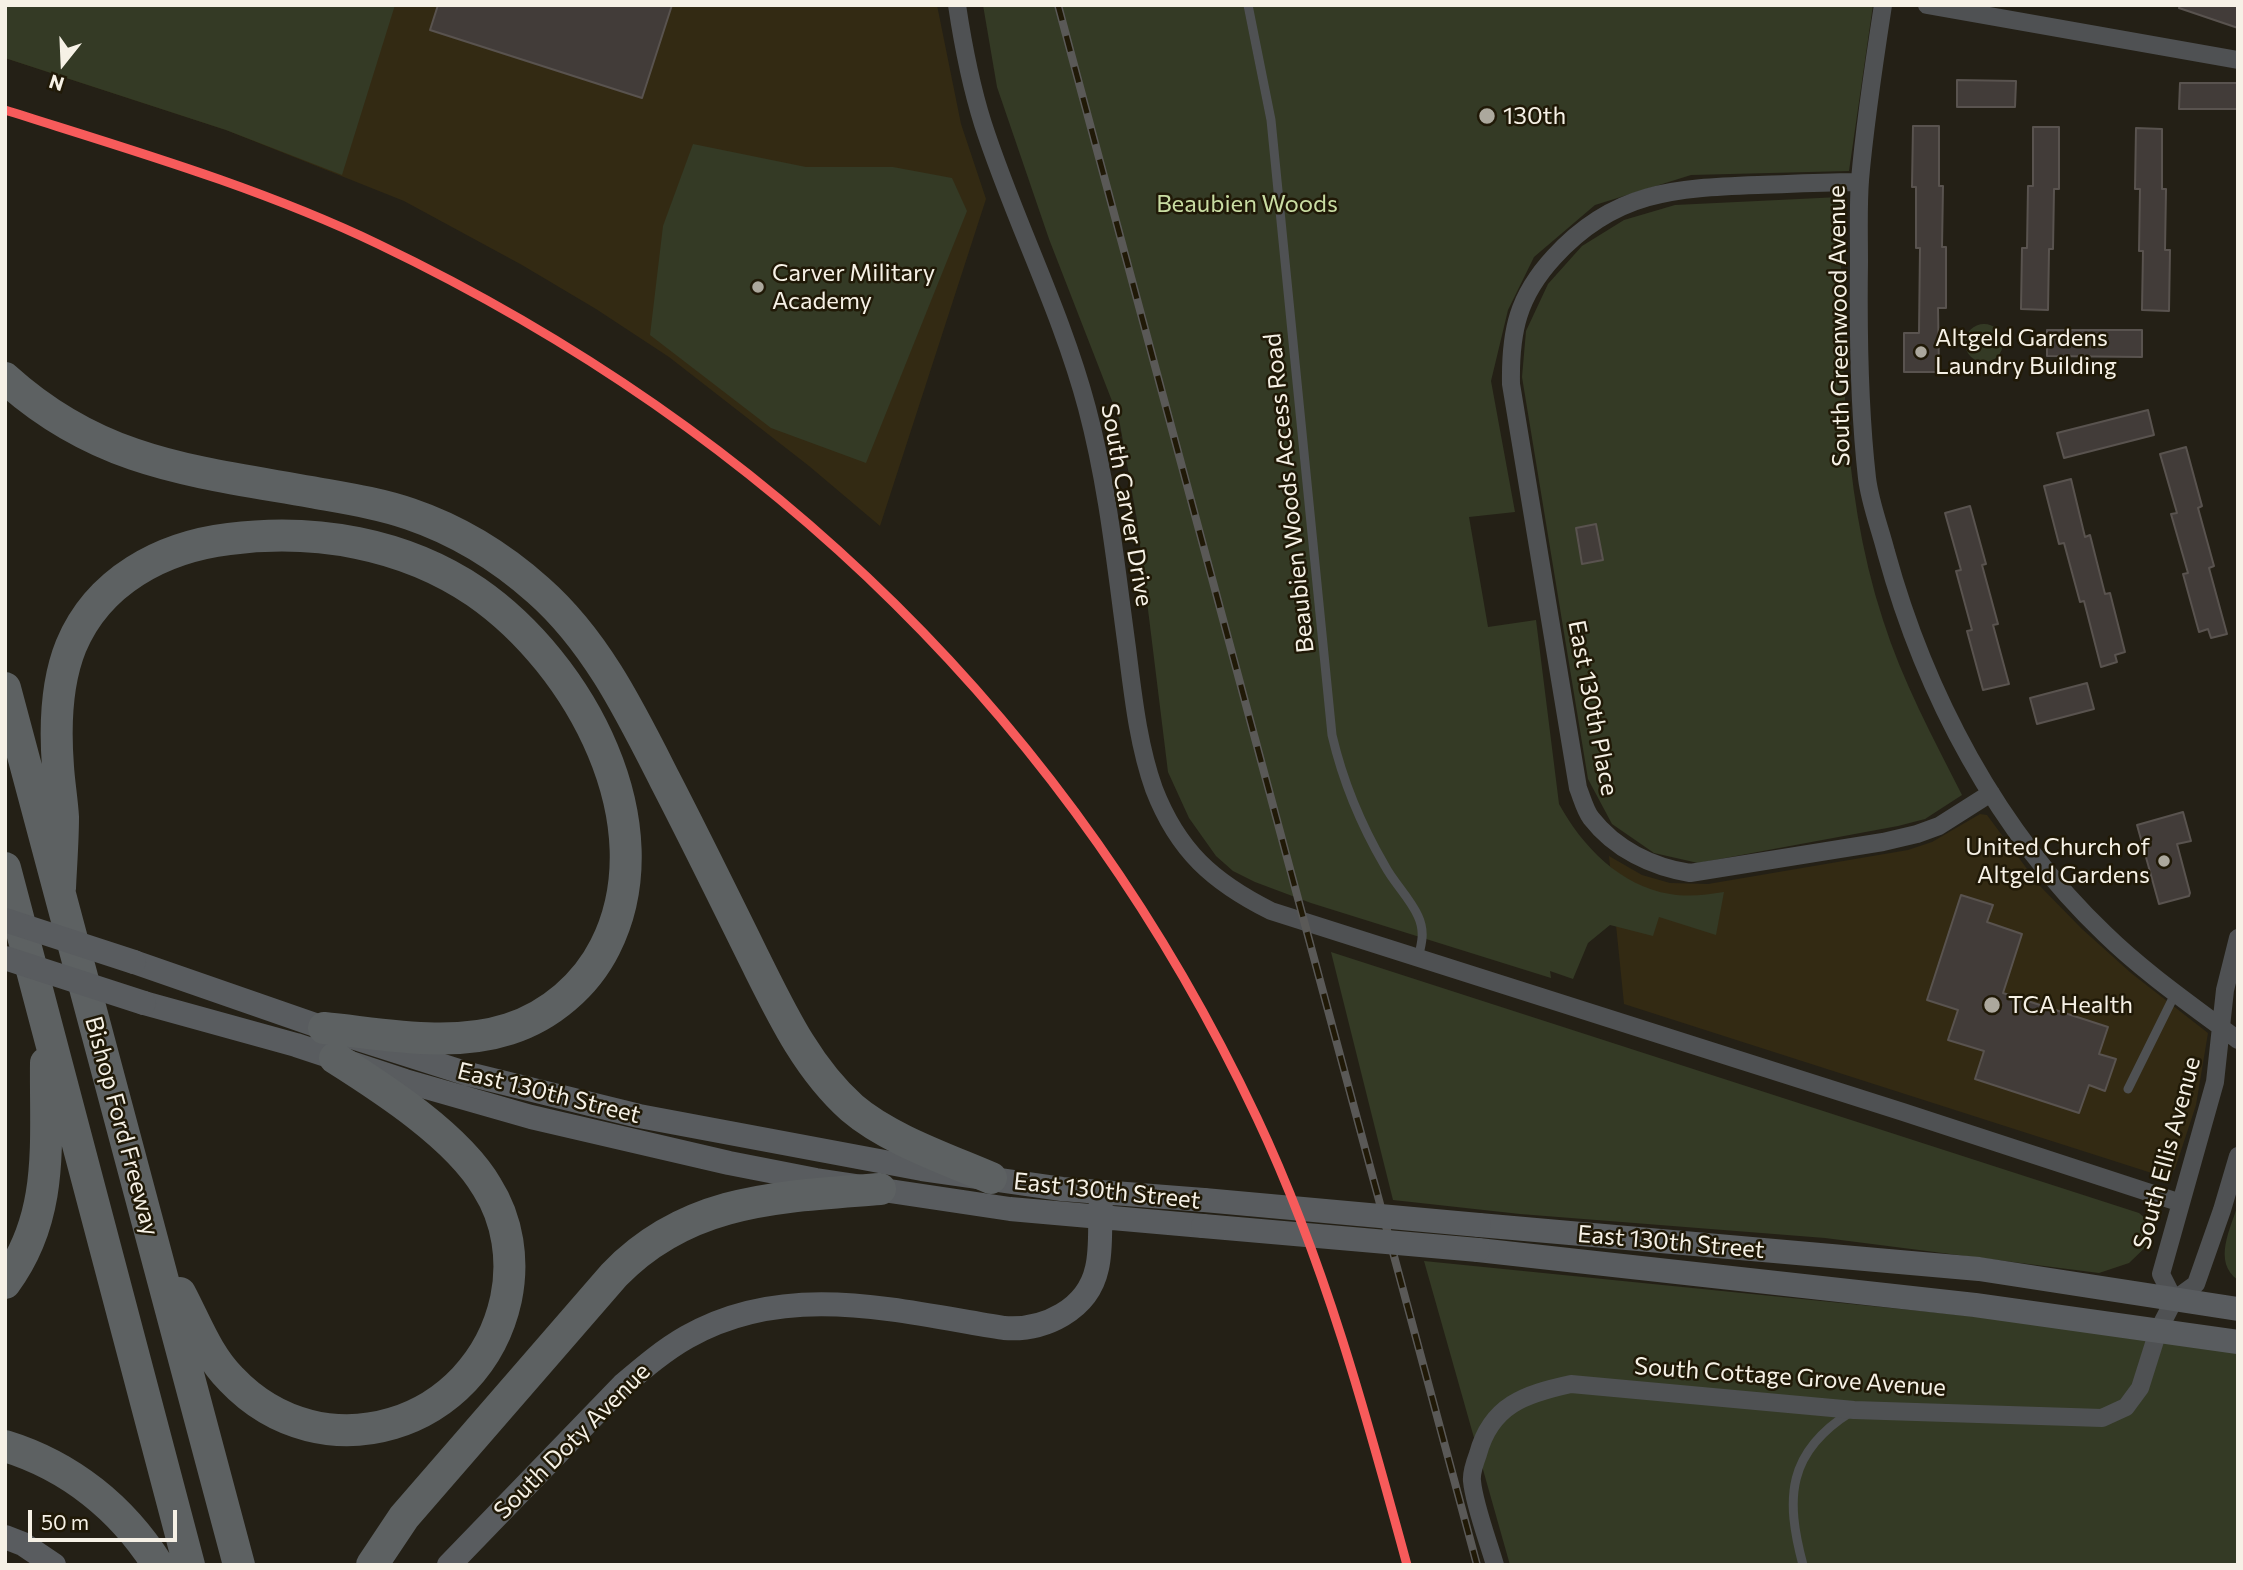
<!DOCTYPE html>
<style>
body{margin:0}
#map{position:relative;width:2243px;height:1570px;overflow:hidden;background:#242016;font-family:Commissioner,sans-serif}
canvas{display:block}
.frame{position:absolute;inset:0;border:7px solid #f6f1e6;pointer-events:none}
.north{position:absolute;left:28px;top:28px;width:70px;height:70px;-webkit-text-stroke:5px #201907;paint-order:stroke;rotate:198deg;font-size:19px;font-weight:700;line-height:28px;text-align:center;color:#f6f1e6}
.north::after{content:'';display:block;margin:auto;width:24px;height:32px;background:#f6f1e6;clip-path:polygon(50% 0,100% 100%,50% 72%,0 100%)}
.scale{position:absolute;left:28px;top:1510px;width:149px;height:32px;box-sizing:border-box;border:4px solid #f6f1e6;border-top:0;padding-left:9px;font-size:21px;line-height:24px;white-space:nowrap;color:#f6f1e6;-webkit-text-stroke:5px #201907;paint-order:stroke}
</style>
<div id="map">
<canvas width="2243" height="1570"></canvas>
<div class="frame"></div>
<div class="north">N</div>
<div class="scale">50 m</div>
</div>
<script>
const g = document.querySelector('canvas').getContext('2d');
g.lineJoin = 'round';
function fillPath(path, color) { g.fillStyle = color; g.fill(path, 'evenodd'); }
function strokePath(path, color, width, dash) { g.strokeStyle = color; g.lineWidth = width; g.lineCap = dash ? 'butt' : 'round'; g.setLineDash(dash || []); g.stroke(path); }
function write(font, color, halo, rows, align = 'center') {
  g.font = font + ' Commissioner,sans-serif'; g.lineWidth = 5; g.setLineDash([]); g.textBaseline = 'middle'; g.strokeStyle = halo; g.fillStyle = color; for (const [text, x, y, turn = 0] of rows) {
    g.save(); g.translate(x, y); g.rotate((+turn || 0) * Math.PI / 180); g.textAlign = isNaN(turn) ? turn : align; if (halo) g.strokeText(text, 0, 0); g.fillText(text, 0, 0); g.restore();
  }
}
fillPath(new Path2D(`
 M5,5H937L961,124L986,199L880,526L809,466L669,357L596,309L522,265L404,201L226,130L5,58Z
 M1980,814L1987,815L2039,885L2082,929L2131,973L2208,1033L2196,1105L2175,1169L2169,1174L2161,1176L1624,1004L1609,856L1642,875L1670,883L1708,884L1908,850L1932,842Z`), '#332a13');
fillPath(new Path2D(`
 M5,5H395L342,175L226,130L5,58Z
 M983,5H1873L1849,171L1691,175L1595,205L1534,257L1508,310L1491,381L1515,512L1469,517L1488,627L1536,620L1559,804C1582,846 1620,886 1670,894C1688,897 1706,895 1724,892L1716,935L1659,917L1653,936L1610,925L1588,943L1573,979L1550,971L1551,978L1311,903L1255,882L1233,871L1216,856L1189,818L1168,772L1137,520L1119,419L1049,239L997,87Z
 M693,144L806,167H893L952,178L967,211L866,463L771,428L650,335L663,226Z
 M1840,197C1843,341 1838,481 1883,620C1902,680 1933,738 1962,795L1925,819L1898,826L1698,863L1654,853L1612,824L1588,779L1522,377L1526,331L1548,284L1582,246L1624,220L1675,205Z
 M1965 343a19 19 0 1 1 38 0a19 19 0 1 1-38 0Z
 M1331,952L2139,1213L2153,1225L2151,1242L2129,1263L2099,1273L1825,1238L1520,1214L1393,1200Z
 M2238,1204V1280C2212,1262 2231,1228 2238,1204Z
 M1424,1261L2060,1325L2238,1353V1565H1510Z`), '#343a25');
const building = new Path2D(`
 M438,5H672L642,98L430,30Z
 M2180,5H2238V28L2179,8Z
 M1957,80L2016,81L2015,107H1957Z
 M2180,83H2238V109H2179Z
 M1913,126H1939V186H1943L1942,247H1946V308H1938L1939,372H1904V333H1919L1920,248H1916V187H1912Z
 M2033,127H2059V189H2054L2053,249H2049L2048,310L2021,309L2022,248H2027L2028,186H2033Z
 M2136,128L2162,129V189H2166L2165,250H2170L2169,311L2142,310L2143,251H2139L2140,189H2135Z
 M2047,330H2142V357L2047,356Z
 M2148,410L2154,435L2064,458L2057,433Z
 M2186,447L2202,506L2198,508L2214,566L2209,568L2227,634L2211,638L2208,629L2199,632L2183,574L2188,573L2171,514L2177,513L2160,454Z
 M2071,479L2085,537L2090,535L2105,594L2110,593L2125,652L2115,655L2117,662L2101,667L2084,601L2080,602L2064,543L2059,544L2044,486Z
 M1970,506L1986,564L1982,565L1998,624L1993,625L2009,684L1983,690L1967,631L1972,630L1956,571L1961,570L1945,513Z
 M1596,524L1603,560L1582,564L1576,528Z
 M2087,683L2094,709L2037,724L2030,698Z
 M2183,812L2191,841L2177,844L2190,893L2189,896L2159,904L2137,825Z
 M1961,895L1993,905L1987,922L2022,934L2003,993L2108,1027L2099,1054L2116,1059L2105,1091L2089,1085L2079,1113L1975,1079L1984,1051L1948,1040L1958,1010L1927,1000Z`);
fillPath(building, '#423c39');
strokePath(building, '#59534f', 2);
strokePath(new Path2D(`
 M1248,5L1271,120L1332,735C1343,782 1361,825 1385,866C1394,883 1410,898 1418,916C1425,931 1422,943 1418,958
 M2128,1089L2176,992
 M1803,1565C1785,1498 1787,1452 1851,1412`), '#4f5153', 9);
strokePath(new Path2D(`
 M957,5C963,45 971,86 983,124C1014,220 1061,310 1087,408C1108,487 1116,568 1127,648C1133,695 1138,744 1154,789C1178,851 1213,882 1271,911L1903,1112L2181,1203
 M1883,5C1874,63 1865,121 1860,180C1858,207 1859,234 1859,262C1858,334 1859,407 1867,478C1870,503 1880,528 1886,552C1925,694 1997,831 2105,934C2145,973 2193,1006 2238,1040
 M1927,5L2238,60
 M1860,182C1826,182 1792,184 1758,185C1675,188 1614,191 1554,257C1518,296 1510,331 1511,384L1578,788C1582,798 1585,810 1591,818C1615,849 1652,867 1690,873L1883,842L1917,834L1939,826L1991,793
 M2174,1300L2161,1274L2215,1082L2225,990L2238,938
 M1495,1565C1488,1541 1474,1504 1472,1481C1471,1473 1475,1462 1478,1454C1491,1405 1525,1394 1571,1384L1854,1410L2102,1418L2126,1407L2140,1388L2158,1331L2174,1300L2196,1284L2222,1210L2238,1156`), '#4f5153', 18);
strokePath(new Path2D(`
 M134,962L324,1028L468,1074L639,1116L922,1169L1062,1189L1204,1200
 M144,1003L296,1045L405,1081L531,1117L729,1163L816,1180L1010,1209L1203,1226
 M1479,1225L1979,1269L2238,1309
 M1478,1250L1975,1305L2238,1342
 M5,1537L23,1544L54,1565
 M449,1565L623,1385C643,1368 664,1350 687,1337C787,1280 897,1311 1004,1328C1044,1331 1088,1310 1097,1268C1102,1247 1099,1223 1101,1201`), '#595c5f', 24);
strokePath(new Path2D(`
 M5,378C99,463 192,471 311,492C344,498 378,503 410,514C457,530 501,557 538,590C596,641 630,711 665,780C695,838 724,897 753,956C780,1010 806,1067 852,1108C888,1139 947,1159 991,1178
 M5,688L239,1565
 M5,868L189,1565
 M60,888C61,865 63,841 63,817C62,800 59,783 58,767C55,728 56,683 71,646C98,581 162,547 229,539C314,528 404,543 476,592C580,664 667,824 605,947C586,985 550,1016 509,1029C450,1048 384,1034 324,1028
 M5,1283C55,1215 45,1143 46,1063
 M180,1293C196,1323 207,1355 231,1379C323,1476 478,1427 506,1299C514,1261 508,1220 487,1187C458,1137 384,1089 335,1058
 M5,1446C70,1466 122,1508 158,1565
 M372,1565L404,1517L614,1275C688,1198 780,1197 880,1189`), '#5d6162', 32);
const rail = new Path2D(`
 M1058,5L1477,1565`);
strokePath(rail, '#5a5957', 8);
strokePath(rail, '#201907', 5, [16]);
strokePath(new Path2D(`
 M5,920L134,962
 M5,958L144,1003
 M1204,1200L1479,1225
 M1203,1226L1478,1250`), '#595c5f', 24);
strokePath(new Path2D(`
 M5,110C131,150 259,187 378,244C769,431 1072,725 1257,1118C1324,1260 1366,1414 1407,1565`), '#f75b5b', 9);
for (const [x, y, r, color] of [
 [1487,116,9,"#aca89d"],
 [758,287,7,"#aca89d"],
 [1921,352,7,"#aca89d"],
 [2164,861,7,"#aca89d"],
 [1992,1005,9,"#aca89d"]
]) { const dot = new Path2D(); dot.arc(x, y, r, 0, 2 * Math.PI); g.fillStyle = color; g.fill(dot); strokePath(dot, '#201907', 2.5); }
write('24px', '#f6f1e6', '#201907', [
 ["130th",1503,116],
 ["Carver Military",772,273],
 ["Academy",772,301],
 ["Altgeld Gardens",1935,338],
 ["Laundry Building",1935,366],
 ["United Church of",2150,847,"right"],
 ["Altgeld Gardens",2150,875,"right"],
 ["TCA Health",2008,1005]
], 'left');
write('24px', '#c9dda3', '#201907', [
 ["Beaubien Woods",1247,204]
]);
write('24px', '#f6f1e6', '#201907', [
 ["South Greenwood Avenue",1839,326,-91],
 ["Beaubien Woods Access Road",1289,493,-96],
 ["South Carver Drive",1127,505,80],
 ["East 130th Place",1593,708,79],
 ["East 130th Street",549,1093,14],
 ["Bishop Ford Freeway",122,1126,75],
 ["South Ellis Avenue",2167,1153,-75],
 ["East 130th Street",1107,1191,6],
 ["East 130th Street",1671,1242,5],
 ["South Cottage Grove Avenue",1790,1377,4],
 ["South Doty Avenue",572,1441,-45]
]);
</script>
